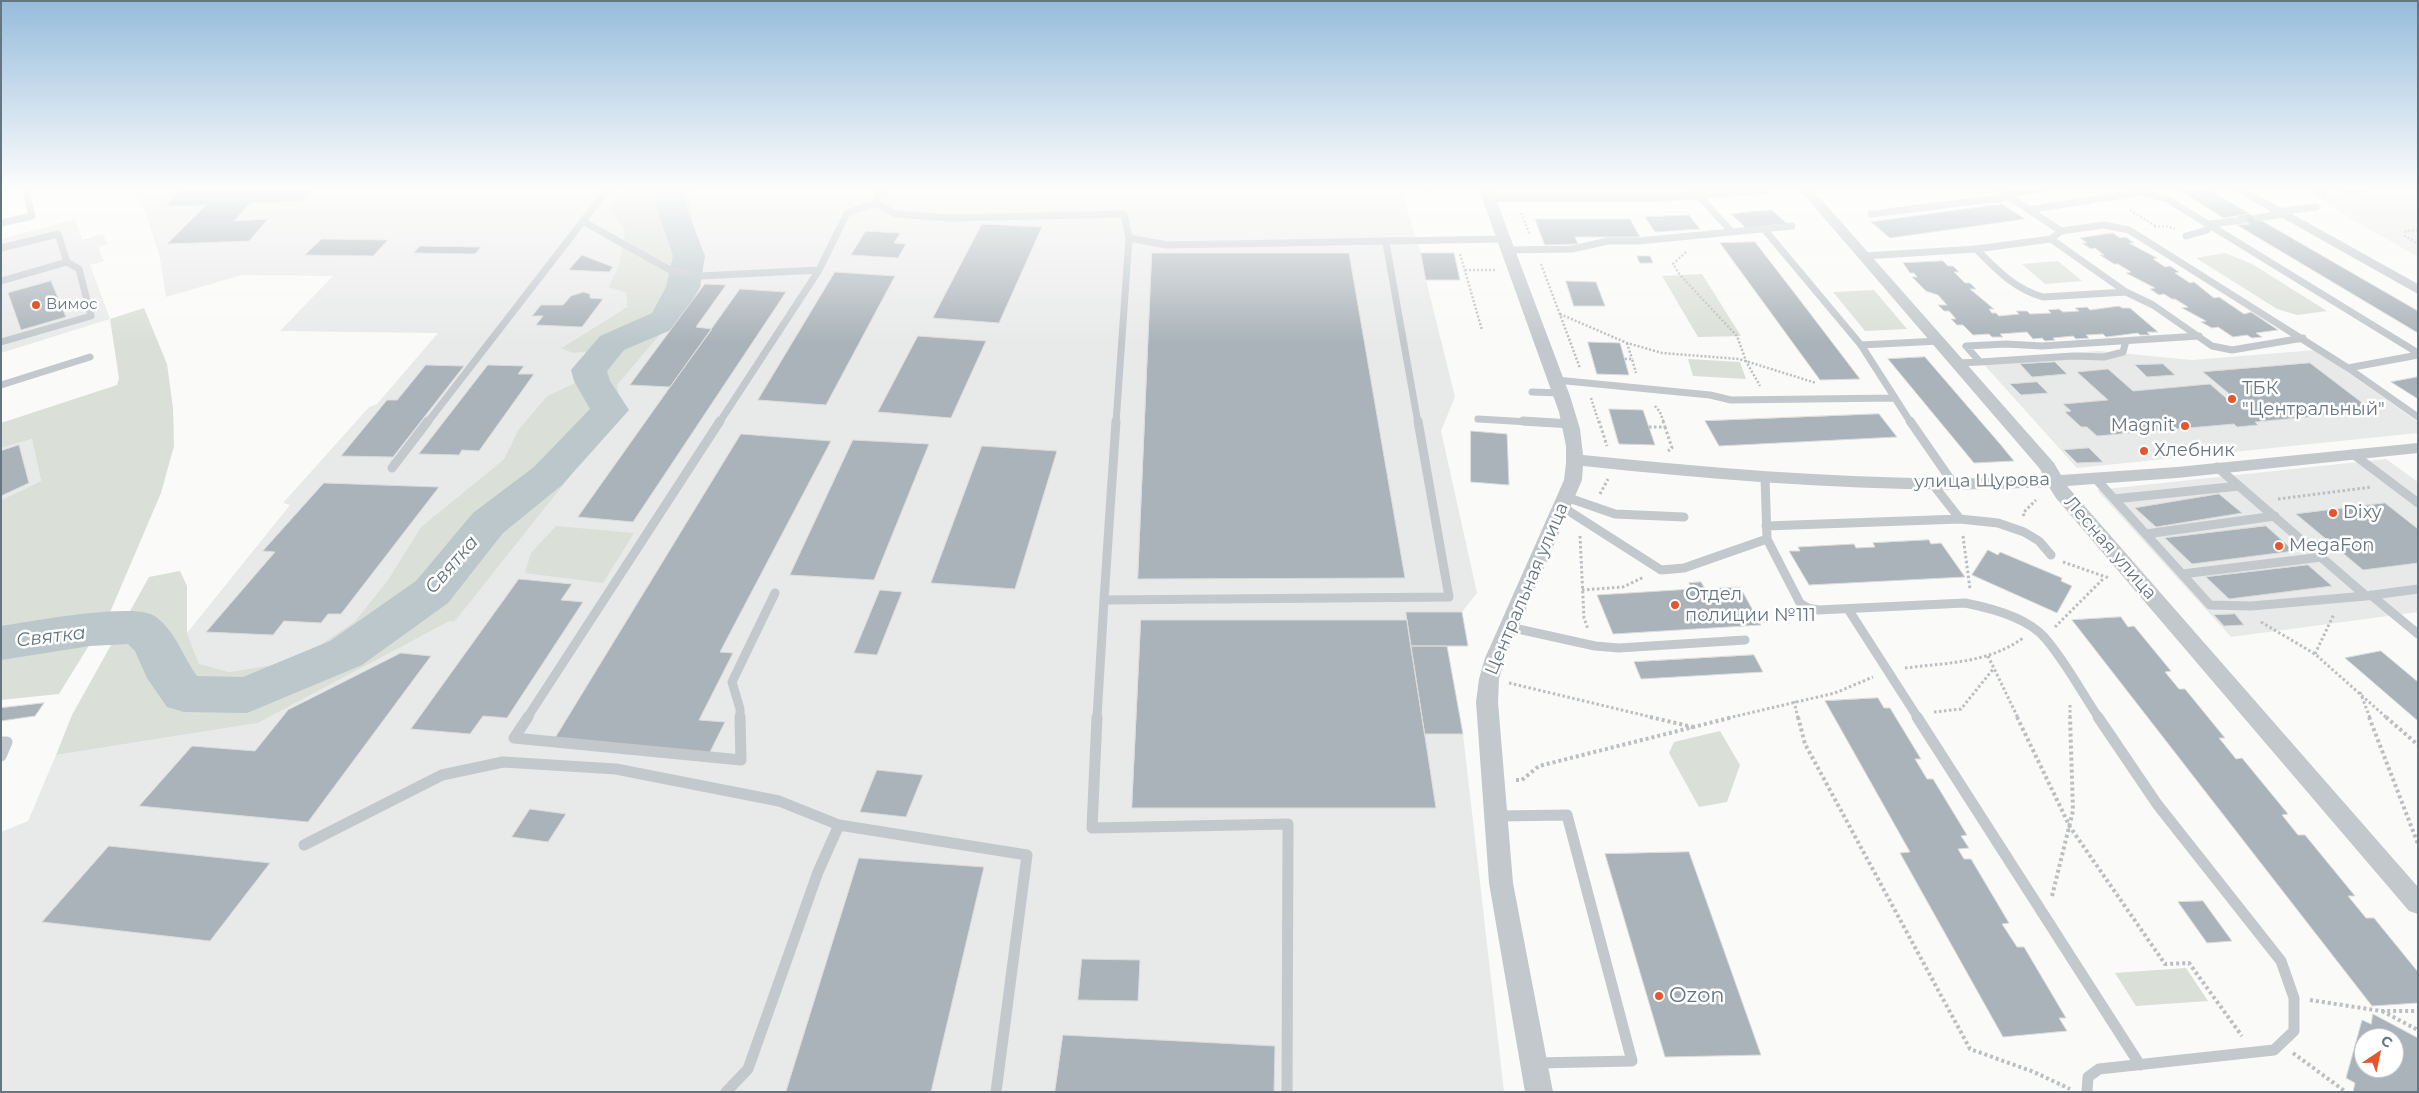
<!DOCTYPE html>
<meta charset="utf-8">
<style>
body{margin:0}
#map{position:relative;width:2419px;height:1093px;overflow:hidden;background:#fafaf8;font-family:Montserrat,sans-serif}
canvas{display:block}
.frame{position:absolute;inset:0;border:2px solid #657683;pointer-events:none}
.north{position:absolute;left:2354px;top:1028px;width:50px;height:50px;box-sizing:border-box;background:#fff;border:1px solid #c1c8cd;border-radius:50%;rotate:34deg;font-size:14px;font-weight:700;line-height:20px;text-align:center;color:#657683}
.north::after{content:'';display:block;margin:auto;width:18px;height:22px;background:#e4572e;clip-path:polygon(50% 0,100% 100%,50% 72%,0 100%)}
</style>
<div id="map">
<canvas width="2419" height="1093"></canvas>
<div class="frame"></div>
<div class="north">С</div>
</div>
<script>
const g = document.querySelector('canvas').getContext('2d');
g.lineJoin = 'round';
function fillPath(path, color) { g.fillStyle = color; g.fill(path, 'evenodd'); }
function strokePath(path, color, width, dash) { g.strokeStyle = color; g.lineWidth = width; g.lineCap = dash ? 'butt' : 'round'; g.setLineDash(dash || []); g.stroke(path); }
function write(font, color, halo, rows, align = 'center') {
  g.font = font + ' Montserrat,sans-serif'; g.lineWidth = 5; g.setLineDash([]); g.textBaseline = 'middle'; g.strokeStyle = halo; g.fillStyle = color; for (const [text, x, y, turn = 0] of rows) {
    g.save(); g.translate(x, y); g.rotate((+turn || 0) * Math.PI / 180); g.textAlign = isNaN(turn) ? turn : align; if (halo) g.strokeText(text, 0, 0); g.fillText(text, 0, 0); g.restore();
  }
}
fillPath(new Path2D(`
 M134,190H624L610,208L625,231L619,265L608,287L626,293L627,307L562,347L573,353L588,352L579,381L547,396L518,430L504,459L421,527L387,581L355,621L320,645L272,665L229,672L199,665L187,633L290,505L283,503L369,407L377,404L438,333L280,331L333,276L242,275L166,297L160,258L146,214Z
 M694,190H1457L1402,194L1421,253H1454L1460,280H1426L1455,397L1441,431L1477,593L1462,612L1468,646H1447L1463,734L1504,1092H1V832L28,821L56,755L258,723L450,621L454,622L617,385L702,286L698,281L701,276L689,199Z
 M2305,190H2418V257L2338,211H2341Z
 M75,219L82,240L103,234L107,244L98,247L104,261L90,265L110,319L1,353V239Z
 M2316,350L2418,422V433L2077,468L1979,359L2099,351L2192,360Z
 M32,439L41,481L1,500V448Z
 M2386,459L2418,482V612L2231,637L2097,490Z`), '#e8e9e9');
fillPath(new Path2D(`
 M624,190H694L689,199L701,276L698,281L702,286L617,385L621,412L454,622L450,621L258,723L56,755L72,715L149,577L180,571L187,586V633L199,664L229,672L272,665L320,645L355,621L387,581L421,527L504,459L518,430L547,396L579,381L588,352L573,353L561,348L627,307L626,293L608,287L619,265L625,231L610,208Z
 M2225,253L2252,264L2327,311L2297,315L2277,309L2196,258Z
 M2058,261L2082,281L2045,284L2022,264Z
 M1702,274L1741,336L1698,337L1662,276Z
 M1874,290L1907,329L1865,331L1833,292Z
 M144,308L167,364L173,408L174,446L161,493L111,610L59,694L1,700V500L41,481L32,439L1,448V423L117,385L119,378L110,319Z
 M1688,359L1740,362L1746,379L1693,376Z
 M556,526L634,533L603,583L525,573L531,553Z
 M1720,731L1740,765L1727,802L1699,807L1669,753L1674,742Z
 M2186,968L2208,1001L2136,1006L2115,973Z`), '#dadfd7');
fillPath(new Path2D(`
 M656,190H686L685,204L705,256L700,287L678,327L624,350L607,371L610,381L629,410L562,485L503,533L448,603L362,665L247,713L184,712L167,707L147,678L135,651L128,644L90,646L1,660V626C30,622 136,601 156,617C176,632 183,657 197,676L243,677L330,641L416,581L473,513L534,467L590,409L574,381L571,370L600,336L652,313L666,287L673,256L655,204Z`), '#bbc7cb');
const building = new Path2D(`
 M182,190H312L303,201L250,203L234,221L268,219L249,241L167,244L206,205L166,206Z
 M2006,190H2057L2014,196Z
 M2179,190H2209L2250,214L2224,218Z
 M2339,190H2367L2369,191L2347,194Z
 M2002,204L2025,219L1890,238L1871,222Z
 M1772,210L1787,224L1746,228L1731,214Z
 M2250,214L2418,311V333L2237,225L2250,224L2237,216Z
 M1689,215L1700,229L1655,232L1645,217Z
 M1535,219H1630L1640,237H1575L1578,244L1545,245Z
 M982,224L1042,227L999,323L933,318Z
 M866,231L900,233L894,243L906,244L898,258L851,255Z
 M2113,233L2120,238L2126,237L2134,243H2129L2157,258L2153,259L2165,267L2170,266L2179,272L2175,273L2190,283L2194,282L2214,298L2219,297L2244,314L2251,312L2278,330L2256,333L2262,337L2252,338L2247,335L2233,337L2218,327L2212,328L2201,322L2206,321L2182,308L2188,307L2175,299H2172L2164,294L2159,295L2150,289L2155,288L2126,273L2131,272L2118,264H2114L2100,255H2104L2095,248L2091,249L2082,243H2087L2080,238Z
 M322,239L388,240L373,256L305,255Z
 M1755,242L1796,295L1860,379L1820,380L1720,243Z
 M420,246L481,247L475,254L414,253Z
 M1152,253H1349L1405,578L1138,579Z
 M1421,253H1454L1460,280H1426Z
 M582,255L613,267L609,272L569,270Z
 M1637,256H1650L1653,263H1640Z
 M1943,261L1948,266H1953L1959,272H1954L1965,283H1970L1976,289H1970L1994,309H1989L1992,313H1996L1999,316L2019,314L2016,311H2027L2030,314L2051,313L2048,310L2059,309L2063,312L2079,311L2075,308L2087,307L2090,310L2119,306L2122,308H2130L2158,332H2147L2150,335H2140L2138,333L2106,337L2103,334L2086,335L2089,338L2076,339L2073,336L2053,338L2055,340L2045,341L2042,338L2033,339L2027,332L2000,334L2003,337H1992L1989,334L1973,335L1963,325H1957L1951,319H1956L1949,311H1944L1938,305H1947L1938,295L1926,291L1912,277H1917L1914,273H1910L1903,263Z
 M835,272L895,276L826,405L758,400Z
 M51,281L66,317L21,330L8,293Z
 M1566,281L1596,282L1605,306H1574Z
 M705,284L726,285L696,327L712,329L670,387L630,385Z
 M740,289L786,292L633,522L578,517Z
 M584,292L590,294V298L603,299L582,327L536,325L543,316H532L541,305H563L571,296Z
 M918,336L986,341L951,418L878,412Z
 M1588,342L1620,343L1629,375L1597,374Z
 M1925,357L2000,444L2014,461L1974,463L1888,359Z
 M2055,362L2067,374L2032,377L2020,364Z
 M2310,363L2373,411L2255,422L2258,425L2237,427L2234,424L2097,436L2087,427H2081L2065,412L2071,411L2063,404L2108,400L2077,372L2108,369L2133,391L2210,384L2226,398L2233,397L2203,372Z
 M2163,364L2175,375L2147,377L2135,365Z
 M426,365L464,366L393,457L341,456L387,400H397Z
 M488,365L524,366L518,374H534L479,451L462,450L459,455L419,454Z
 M2418,377V399L2391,382Z
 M2037,382L2048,393L2021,395L2010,384Z
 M1609,409L1643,410L1655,445L1619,444Z
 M1879,414L1897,437L1719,446L1705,421Z
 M1471,431L1507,434L1509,485L1471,482Z
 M741,434L831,441L720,652L733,653L699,720L725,722L709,754L554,740Z
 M853,440L929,444L874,580L790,575Z
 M19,445L29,483L1,496V451Z
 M982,446L1057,451L1015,589L931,583Z
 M2089,448L2103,462L2077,463L2064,450Z
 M324,483L439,487L341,614H328L321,623L284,621L273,635L206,632L275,552L263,551Z
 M2219,494L2242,513L2156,527L2135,508Z
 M2385,503L2418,529V563L2363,570L2296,514Z
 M2266,526L2294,551L2192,564L2165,538Z
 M1929,540L1931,544L1941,543L1965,577L1809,585L1789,551H1800L1798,547L1854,544L1856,548L1875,547L1873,543Z
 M1988,550L1998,555L2000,552L2062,578L2061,581L2072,586L2057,613L1972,575Z
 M2308,565L2332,586L2229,599L2206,577Z
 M519,579L572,584L561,600L583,602L507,718L483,716L470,734L411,729Z
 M1701,582L1705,589L1740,587L1761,625L1613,634L1597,595L1692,589L1689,583Z
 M880,590L902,592L877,655L854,653Z
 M1406,612H1462L1468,646H1411Z
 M2235,614L2244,625L2224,626L2214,615Z
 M2121,617L2128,627L2134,626L2171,671L2165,672L2179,689H2185L2225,738H2219L2236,759L2242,758L2288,814L2282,815L2298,835H2305L2355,896H2348L2366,918H2374L2418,972V1003L2372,1006L2072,620Z
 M1141,620H1407L1436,808H1132Z
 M1411,646H1447L1463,734H1425Z
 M2381,651L2418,682V721L2345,658Z
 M401,653L431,656L308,822L139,806L192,746L255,751L288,710Z
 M1754,655L1763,672L1641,679L1634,662Z
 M1878,698L1884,708H1890L1921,759H1915L1927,779H1933L1967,835L1961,836L1969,848L1958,849L1964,859H1971L2009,923L2002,924L2017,947H2024L2066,1018H2059L2067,1031L2003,1037L1900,853L1910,852L1825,701Z
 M44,703L35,716L1,721V708Z
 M877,770L923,775L906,817L860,812Z
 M530,809L566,814L548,842L512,837Z
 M109,846L270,863L210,941L42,922Z
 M1689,852L1761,1055L1665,1057L1605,854Z
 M859,858L984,867L931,1092H786Z
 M2203,901L2232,941L2207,943L2178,902Z
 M1082,959L1140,960L1138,1001L1078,1000Z
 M2373,1014L2418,1038V1092H2353L2355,1083L2346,1078L2362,1020L2371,1024ZM2364,1038H2394V1068H2364Z
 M1063,1035L1275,1046L1274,1092H1055Z`);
fillPath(building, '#aab3b9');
strokePath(building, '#dcdcda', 1);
strokePath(new Path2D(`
 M2130,210L2157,227
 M1521,213L1530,235
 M2154,227L2166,226L2175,229
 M2418,230L2406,231L2405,236L2418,244
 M1686,252L1673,264L1680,275L1737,336L1746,361L1760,386
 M1460,254L1482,330
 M1541,264L1580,368
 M1465,270H1497
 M1560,314L1627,343L1662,353L1739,359L1816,383
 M1627,343L1632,359
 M1625,359H1632L1636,373
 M1591,398L1599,423
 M1655,406L1660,412L1664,423`), '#bbbfc2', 2.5, [2, 2]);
strokePath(new Path2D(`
 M1599,421L1607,446
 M1649,427H1665L1663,421
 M1665,427L1672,448L1668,451
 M1600,494L1608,479
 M2278,499L2372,487
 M2024,516L2023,513L2036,500
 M1580,536L1584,618L1588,629
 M1963,536L1970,589
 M2063,562L2109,578
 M1582,590L1623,587L1644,577
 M2261,622L2315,654L2387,718
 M2055,627L2104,578
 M2315,654L2334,614
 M1988,656L2018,718
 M1905,668C1946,663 1989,663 2023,638
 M1509,683L1655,718
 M2360,692L2370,718
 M1794,701L1798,718
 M2070,705V718
 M1934,712L1961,709L1994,668
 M1728,718L1835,693L1873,677`), '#bbbfc2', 3, [2.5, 2.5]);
strokePath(new Path2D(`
 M1650,717L1693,727
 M1798,717L1805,744L1970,1049L2034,1072L2070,1089
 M2017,717L2070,827L2165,964L2189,963L2242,1036
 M2369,717L2418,844
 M2386,717L2418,745
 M1516,780H1522L1539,766L1733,717
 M2052,896L2073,811L2070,717
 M2310,1000L2381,1011H2418
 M2382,1011L2418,1030
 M2293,1053L2346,1092`), '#bbbfc2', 4, [3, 3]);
strokePath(new Path2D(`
 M880,190L875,203L896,214L950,218L1124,214L1129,238L1167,245L1504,239
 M1999,190L2061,231
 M2317,190L2324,194
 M1698,195L1732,232
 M2028,210L2140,192L2167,199L2418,353
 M2277,212L2316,207
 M1871,214L2009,197
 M2257,218L2282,214
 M584,222L672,271L701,276L819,270L847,213L875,203
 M1,223L32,216L26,190
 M1764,229L1861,345L1911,423
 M2186,236L2207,230L2210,224L2244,220
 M2051,239L2126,292L2153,305L2212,346L2232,350L2303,338
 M1386,243L1418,423
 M1,248L58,234L67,262L79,269L91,316L1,342
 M1976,249C1996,269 2014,289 2043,297L2126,292
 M1508,250L1572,249L1608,241H1639L1792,226
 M1864,256L1976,249L2051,239L2061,231L2104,225L2129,230L2348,368
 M1,281L67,262
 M1861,345L1939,341
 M2418,355L2348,368L2418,417
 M1980,362L2073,356L2104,357L2123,352L2126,341
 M1958,363L1980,362L1966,346L2006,344L2042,346L2199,336
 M1556,380L1710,395L1731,400L1894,398
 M1,385L90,357
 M1532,392L1560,393
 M1478,419L1546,423
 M427,423L607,190
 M719,423L819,270
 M1116,423L1129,238`), '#c3c8cc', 7);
strokePath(new Path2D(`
 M1116,421L1104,600L1449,597L1418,421
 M1523,421L1571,424
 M1910,421L1953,483
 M2353,454L2418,503
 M2217,467L2366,596L2418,589
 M392,468L428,421
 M1765,477L1767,539L1800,603L1808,608L1818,610L1965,603C1991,608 2027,617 2045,638C2065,661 2082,693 2099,718
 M2096,479L2210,605L2251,606L2366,596
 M1931,482L1960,519
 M1566,497L1615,514L1684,517
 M2114,499L2239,486
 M1561,506L1661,570L1684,568L1767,539
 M1766,526L1960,519L1998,523L2024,532L2039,541L2051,555
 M2146,534L2275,516
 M2182,574L2322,557
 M2371,595L2418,634
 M1848,609L1918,718
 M1509,627L1595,646L1619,648L1745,640
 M527,718L720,421
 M740,718V709L732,682L775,593
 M1097,718L1104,600`), '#c3c8cc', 9);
strokePath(new Path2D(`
 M528,717L514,738L741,760L740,717
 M1097,717L1092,828L1288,824L1287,1092
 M1917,717L2140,1065
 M1,742H7L1,756
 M1497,816L1567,815L1632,1061L1536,1063
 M304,845L442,775L503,762L616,769L779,801L839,825L1027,855L996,1092
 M726,1092L748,1069L818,872L839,825
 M2087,1092L2088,1077L2099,1069L2274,1050L2294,1031V998L2281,961L2157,804L2098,717`), '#c3c8cc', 11);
fillPath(new Path2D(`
 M1479,190H1493L1494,194H1655L1709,190H1774L1768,194L1655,202H1497L1570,396L1580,429L1583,455C1736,470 1890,484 2044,476L2040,469L1800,190H1813L2054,463L2061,475L2177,467L2418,443V453L2177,478L2067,486L2418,887V914L2409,911L2056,498L2049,487C1894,495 1738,482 1583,466L1582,480L1505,658L1499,679L1498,702L1513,883L1553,1092H1525L1489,883L1476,702L1479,679L1485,658L1564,480L1566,463V446L1559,412Z
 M2233,190H2249L2418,284V294Z`), '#c3c8cc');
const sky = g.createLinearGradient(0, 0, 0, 343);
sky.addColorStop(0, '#96bcdc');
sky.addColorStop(0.55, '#fdfdfc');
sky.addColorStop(1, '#fdfdfc00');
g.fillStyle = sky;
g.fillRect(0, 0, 2419, 343);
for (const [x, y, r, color] of [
 [36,305,5,"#e4572e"],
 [2232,399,5,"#e4572e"],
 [2185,426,5,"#e4572e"],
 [2144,451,5,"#e4572e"],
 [2333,513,5,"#e4572e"],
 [2279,546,5,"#e4572e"],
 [1675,605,5,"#e4572e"],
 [1659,996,5,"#e4572e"]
]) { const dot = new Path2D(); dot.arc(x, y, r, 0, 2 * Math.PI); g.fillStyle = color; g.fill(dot); strokePath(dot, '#fff', 2); }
write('15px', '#657683', '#fff', [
 ["Вимос",46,305]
], 'left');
write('18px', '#657683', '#fff', [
 ["ТБК",2242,389],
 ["\"Центральный\"",2242,410],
 ["Magnit",2175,426,"right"],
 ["Хлебник",2154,451],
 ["Dixy",2343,513],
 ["MegaFon",2289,546],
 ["Отдел",1685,595],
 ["полиции №111",1685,616]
], 'left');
write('18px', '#657683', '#fff', [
 ["улица Щурова",1982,481,-1],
 ["Лесная улица",2110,548,49],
 ["Центральная улица",1527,589,-67]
]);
write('italic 19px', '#60757c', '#fff', [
 ["Святка",452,565,-49],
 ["Святка",51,637,-7]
]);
write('21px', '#657683', '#fff', [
 ["Ozon",1669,996]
], 'left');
</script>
